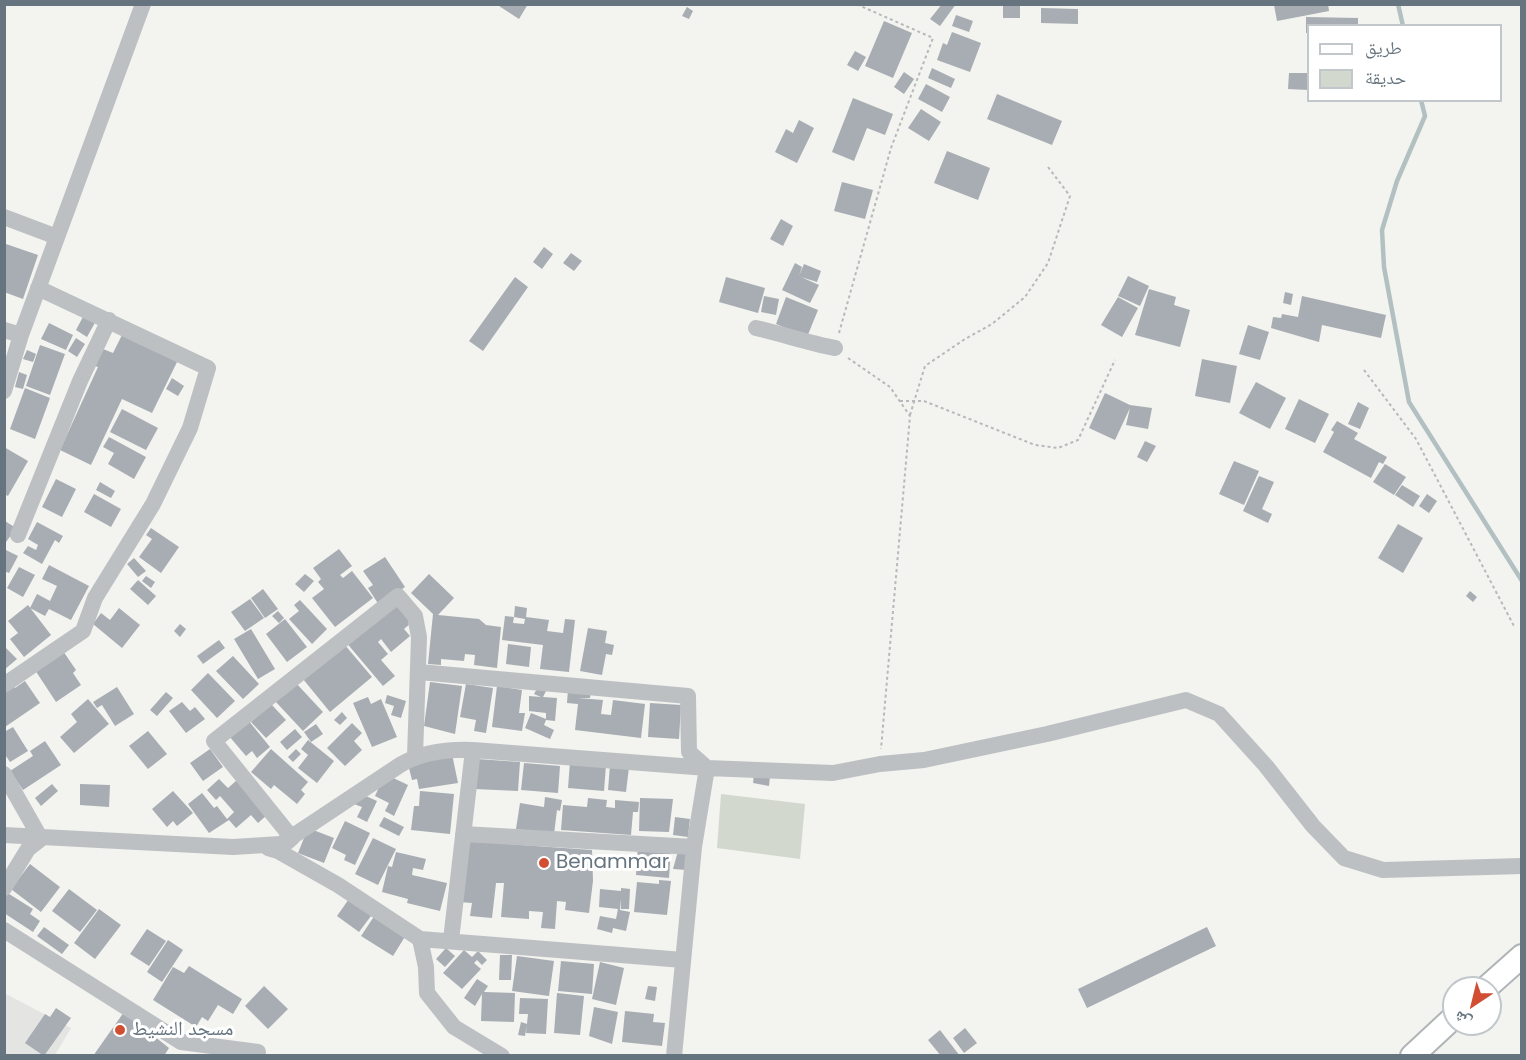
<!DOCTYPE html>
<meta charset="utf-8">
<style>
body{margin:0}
#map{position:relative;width:1526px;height:1060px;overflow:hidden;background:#f3f3ef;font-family:Poppins,"Noto Naskh Arabic",sans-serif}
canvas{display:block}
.frame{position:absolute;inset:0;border:6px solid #65747e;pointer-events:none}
.legend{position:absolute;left:1307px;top:24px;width:195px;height:78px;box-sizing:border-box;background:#fff;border:2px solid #c1c7cb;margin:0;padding:8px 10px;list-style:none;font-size:18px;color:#65747e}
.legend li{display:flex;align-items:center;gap:12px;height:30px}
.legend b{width:30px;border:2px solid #c1c7cb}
.north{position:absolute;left:1442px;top:976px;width:60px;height:60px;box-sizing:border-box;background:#fff;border:2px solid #c1c7cb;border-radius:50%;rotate:215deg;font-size:16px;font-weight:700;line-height:24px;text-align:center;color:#65747e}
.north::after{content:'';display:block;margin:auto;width:21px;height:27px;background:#d14e32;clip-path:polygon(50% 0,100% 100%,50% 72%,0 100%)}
</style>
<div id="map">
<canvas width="1526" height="1060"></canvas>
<div class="frame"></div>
<ul class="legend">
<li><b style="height:8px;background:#fff"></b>طريق</li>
<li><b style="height:16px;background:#d3d8cf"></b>حديقة</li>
</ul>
<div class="north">ش</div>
</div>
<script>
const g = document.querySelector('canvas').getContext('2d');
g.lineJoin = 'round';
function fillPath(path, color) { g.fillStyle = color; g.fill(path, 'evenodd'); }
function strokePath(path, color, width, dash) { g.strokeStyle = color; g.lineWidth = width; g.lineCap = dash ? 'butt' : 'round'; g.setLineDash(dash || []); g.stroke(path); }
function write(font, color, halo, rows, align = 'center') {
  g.font = font + ' Poppins,"Noto Naskh Arabic",sans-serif'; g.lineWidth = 6; g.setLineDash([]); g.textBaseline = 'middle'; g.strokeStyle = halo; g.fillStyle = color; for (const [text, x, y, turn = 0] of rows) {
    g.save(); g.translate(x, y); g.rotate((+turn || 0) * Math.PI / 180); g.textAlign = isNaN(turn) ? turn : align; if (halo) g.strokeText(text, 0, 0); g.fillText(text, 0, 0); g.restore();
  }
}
fillPath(new Path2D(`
 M4,993L71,1028L55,1055H5Z`), '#e4e5e3');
fillPath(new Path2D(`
 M721,794L805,804L800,859L717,848Z`), '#d3d8cf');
strokePath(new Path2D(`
 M1398,4L1403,26
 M1421,100L1425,116L1397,181L1382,230L1384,267L1409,402L1522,581`), '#b3c0c2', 4.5);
fillPath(new Path2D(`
 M496,4H528L519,19Z
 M942,4H956L940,26L930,19Z
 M1003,4L1020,5V18H1003Z
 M1328,4L1329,11L1277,21L1274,5Z
 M687,7L693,11L689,19L682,16Z
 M1041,8L1078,9V24L1041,23Z
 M956,15L973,21L969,32L952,26Z
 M1306,17L1358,18V26H1308V33H1306Z
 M884,21L912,33L893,78L865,66Z
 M952,32L981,43L970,72L937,60L943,43L947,45Z
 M855,51L866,57L858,71L847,65Z
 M932,68L955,79L951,88L928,78Z
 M904,72L914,79L904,94L894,87Z
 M1289,73H1308V90L1288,89Z
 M926,84L950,97L942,112L918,99Z
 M997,94L1062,121L1052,145L987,119Z
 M853,98L893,114L885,135L867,128L854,161L832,152Z
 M921,109L941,122L929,141L908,128Z
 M799,120L814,128L797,163L775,152L786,129L793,133Z
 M947,151L990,168L978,200L934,183Z
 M842,182L873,190L865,219L834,211Z
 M781,219L793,226L783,246L770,239Z
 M6,244L38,255L23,299L4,292Z
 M544,247L553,254L542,269L533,262Z
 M571,253L582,261L574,271L563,263Z
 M795,263L802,267L799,276L804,264L821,271L817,282L801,277L819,285L810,303L782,290Z
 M1128,276L1149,286L1140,306L1118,296Z
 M515,277L528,287L483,351L469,341Z
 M726,277L765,288L758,313L719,302Z
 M1149,289L1176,297L1174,305L1190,310L1180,347L1135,335Z
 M1285,292L1293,294L1291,305L1283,303Z
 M764,296L779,299L776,315L761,312Z
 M1302,296L1386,315L1381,338L1322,325L1319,342L1271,328L1273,317L1281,318L1282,314L1298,317Z
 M786,297L818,310L807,337L776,324Z
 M1118,297L1138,308L1122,337L1101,325Z
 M85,313L97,319L87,337L76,330Z
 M49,323L73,335L66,350L41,339Z
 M1248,325L1269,332L1260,360L1239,354Z
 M122,335L180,356L152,413L122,399L91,465L60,450L98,367L95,366L103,349L113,353Z
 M76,338L85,344L77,357L68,351Z
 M40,345L65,354L50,395L26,386Z
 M27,350L36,354L33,362L23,359Z
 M1202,359L1237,366L1230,403L1195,396Z
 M19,372L27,375L23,389L15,387Z
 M172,378L184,386L178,396L166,389Z
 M1256,382L1286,398L1270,429L1239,413Z
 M25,388L50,398L35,439L10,429Z
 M1105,393L1130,405L1152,408L1148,429L1126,425L1130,408L1115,440L1089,428Z
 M1299,399L1329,414L1315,443L1285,429Z
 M1358,402L1369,408L1360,429L1348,424Z
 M122,409L158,428L146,450L110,432Z
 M1337,421L1358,433L1354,439L1387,457L1383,464L1379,462L1371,478L1323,452L1334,432L1331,430Z
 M109,437L146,457L134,479L108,464L114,453L103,447Z
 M1145,441L1156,446L1147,462L1137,457Z
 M4,447L28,461L8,496L4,494Z
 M1234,461L1259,471L1244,505L1219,494Z
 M1385,464L1406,477L1394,495L1373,482Z
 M1259,476L1274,482L1262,509L1272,514L1268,523L1243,511Z
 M56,479L76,489L62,517L42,507Z
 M100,482L115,491L111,498L96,490Z
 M1402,485L1420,496L1413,507L1395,495Z
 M94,494L121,509L111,527L84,512Z
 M1427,494L1437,501L1429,513L1419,506Z
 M5,521L16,528L4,545V522Z
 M37,522L63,536L59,543L55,540L42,564L23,553L28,546L36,550L38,545L28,539Z
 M1398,524L1423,538L1403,573L1378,558Z
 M151,528L179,547L161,573L139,557L152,539L146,535Z
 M339,549L352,566L340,575L343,578L352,571L373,598L335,627L312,598L324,589L318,582L321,579L313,568Z
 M6,550L18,556L9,573L4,571Z
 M385,557L405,587L379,605L368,588L373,585L363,571Z
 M134,558L146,571L138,577L127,564Z
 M49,565L89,586L71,620L49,609L45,616L30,608L37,594L50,601L57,586L42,579Z
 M19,567L35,575L23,597L7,588Z
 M305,574L314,581L304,592L295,584Z
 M429,574L454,598L438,615L479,619L486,625L501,627L497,668L474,665L475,655L465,654L464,661L441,659V665L428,664L433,614L411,593Z
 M146,576L155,582L151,588L142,581Z
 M138,580L156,596L148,605L130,589Z
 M263,589L278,609L265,618L251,598Z
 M1470,591L1477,597L1473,602L1466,596Z
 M250,599L264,618L245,631L231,612Z
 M300,600L327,629L312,644L289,619L299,611L294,605Z
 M393,601L411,623L404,629L410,636L391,652L381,639L378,642L388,654L381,660L395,676L383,686L345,641Z
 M28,605L51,635L24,657L10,639L18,633L8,621Z
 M515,606L527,608L526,617L549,620L547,631L563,633L565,619L575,620L569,672L540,669L543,645L502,640L505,616L514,617L513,623L524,624L525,619L514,617Z
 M119,608L140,625L122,648L93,624L101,613L110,620Z
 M278,611L284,618L279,623L272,616Z
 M285,619L307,647L287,662L266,634Z
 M180,624L186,629L180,637L174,631Z
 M588,628L607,631L605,643L614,645L612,655L606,654L602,675L580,671Z
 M251,629L275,669L258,679L234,639Z
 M219,640L225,648L203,664L197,656Z
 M344,644L372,677L330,712L303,679Z
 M508,644L531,647L529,667L506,664Z
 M4,646L17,659L4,670Z
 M61,648L76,670L73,673L81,685L56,702L33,667Z
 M233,656L259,684L243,699L216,671Z
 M208,673L235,701L217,718L191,690Z
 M25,681L40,703L5,727V687L11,683L15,688Z
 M295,682L323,712L303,731L275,701Z
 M430,682L462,686L455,734L424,726Z
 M466,684L493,688L486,733L474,731L476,720L460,717Z
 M539,685L547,689L543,697L557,698L555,721L546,720L544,725L554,730L550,739L525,728L531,713L546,719V713L529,711V696L541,697L534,694Z
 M497,686L522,690L519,713H525L522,731L492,727Z
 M117,687L134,714L115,726L102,705L97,708L93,702Z
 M568,689L591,691L590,698H578L603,700L601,714L611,715L613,700L645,704L641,738L575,730L578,704L567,703Z
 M166,692L173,698L157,716L150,710Z
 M387,695L406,701L401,718L391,715L394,706L385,703Z
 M368,697L371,704L381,699L397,737L372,747L353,703Z
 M88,699L109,724L74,753L60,737L77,722L71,714Z
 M182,702L190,711L195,707L205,719L186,733L169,711Z
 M650,703L681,705L679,739L648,737Z
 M271,704L286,720L266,738L251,722Z
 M342,712L347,718L340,725L334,720Z
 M248,720L270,747L257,758L252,751L246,756L229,736Z
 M352,723L362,733L354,741L362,750L345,766L327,748Z
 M316,724L323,734L311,742L304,732Z
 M13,727L28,751L10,762L4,753V732Z
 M295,729L302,737L287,750L280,742Z
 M148,731L167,754L148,769L129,746Z
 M308,740L334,761L317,783L298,768L308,755L301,749Z
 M45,741L61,765L23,790L10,771L33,756L30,751Z
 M210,749L223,767L203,781L190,763Z
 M271,749L308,782L301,790L305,794L297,804L274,785L271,789L251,772Z
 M296,749L301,754L293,762L288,757Z
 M452,754L458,783L419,789L417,779L412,780L408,764Z
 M477,759L520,762L518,791L475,789Z
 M570,762L606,765L604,791L568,788Z
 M524,763L560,766L558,793L521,790Z
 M610,765L629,767L626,792L608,790Z
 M385,774L408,785L394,816L385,811L389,803L375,796Z
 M754,774L770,776L769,786L753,783Z
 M219,779L228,788L237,780L268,814L258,823L251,815L236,828L229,820L209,833L188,804L202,793L214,808L217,806L227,819L234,812L220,796L216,800L207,790Z
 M52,784L58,791L41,806L35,798Z
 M80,784L110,785L109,807L80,805Z
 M173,791L193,813L177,826L173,821L167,827L152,809Z
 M420,791L454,794L450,834L411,830L414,806H419Z
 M359,793L377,801L367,822L357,817L362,807L354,804Z
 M545,797L562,800L560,811L557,810L554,834L516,829L520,803L544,807Z
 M588,798L607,800L606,807L615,808V800L639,802L638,812H633L631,835L561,830L563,805L587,807Z
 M640,798L673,799L669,832L639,831Z
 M384,817L404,827L399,836L379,826Z
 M675,817L690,819L688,837L673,835Z
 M345,821L370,833L355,865L344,860L346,855L332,848Z
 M308,828L334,838L324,863L298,853Z
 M373,838L396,849L378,885L355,874Z
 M465,841L592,850L593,881L589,913L565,910L566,902L557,901L555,929L541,928L543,912L529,911V919L501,917L504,883H496L492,918L470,916L472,903L459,902Z
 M638,845L671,848L669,878L636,875Z
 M678,851L689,852L687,870L673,869Z
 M396,852L426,859L423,870L413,868L412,875L447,883L440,911L407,903L408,899L382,892L388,866L392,867Z
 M30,864L60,887L41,912L11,889Z
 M659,880L671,881L667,915L634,912L637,882L659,884Z
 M621,888L630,889L629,909H621V899L620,910L630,912L626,931L613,928L612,933L597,929L600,916L616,919L618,909L599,907L600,889L621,891Z
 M69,889L97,910L80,932L52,911Z
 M6,892L33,909L30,914L40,921L33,932L4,913Z
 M351,896L374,912L359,932L337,916Z
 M99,909L121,925L95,959L74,943Z
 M375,915L406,935L393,956L361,936Z
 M44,927L69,945L62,954L37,936Z
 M1207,927L1216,946L1087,1008L1078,989Z
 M147,929L166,941L149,966L130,954Z
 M168,940L183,950L162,982L147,972Z
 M446,948L455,956L445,967L436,959Z
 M464,950L472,957L478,951L487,960L482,965L477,960L474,963L481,969L462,989L443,973Z
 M500,955H512L511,980H499Z
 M517,956L554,961L549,996L512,991Z
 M561,961L594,964L592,994L558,991Z
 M600,962L624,968L616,1005L592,999Z
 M189,966L242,999L233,1014L218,1005L208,1021L202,1017L196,1027L153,1000L173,967L184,973Z
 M477,979L488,986L484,992L515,993L514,1022L481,1021L482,994L475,1006L464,998Z
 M264,986L288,1009L268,1029L245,1006Z
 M648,986L657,987L655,1001L645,999Z
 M557,993L584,996L580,1035L554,1033Z
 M520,998L548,999L546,1034L526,1033L528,1014H519Z
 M594,1007L618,1012L612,1044L589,1036Z
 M56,1008L71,1018L44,1056L25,1043L45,1014L50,1017Z
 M625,1011L654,1014L653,1022L665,1023L662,1046L622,1042Z
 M124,1012L169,1048L164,1056H93Z
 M521,1022L527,1024L525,1036L518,1035Z
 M965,1028L977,1043L964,1053L953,1038Z
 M940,1030L960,1056H941L928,1040Z`), '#a7adb2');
const secondary = new Path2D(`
 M1486,988L1522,956
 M1412,1056L1454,1017`);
strokePath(secondary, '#afb4b7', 26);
strokePath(new Path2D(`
 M839,333L891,148L933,38L856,4
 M848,358L890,387L910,416L881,749
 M1364,370L1416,439L1515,628
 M900,401H924L1035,445L1058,448L1078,440L1115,360
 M910,415L925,366L965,339L992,324L1025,297L1048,263L1070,196L1048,167`), '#b6b9bb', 2, [3, 3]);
strokePath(new Path2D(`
 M4,217L57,237
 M756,328C783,334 807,343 835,348
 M4,330L21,335
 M4,391L21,335L143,4
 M18,535L80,381L109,320
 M419,672L688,696L689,752L707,768L694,847L674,1056
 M4,685L83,631L95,598L153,504L190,428L208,368L38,288
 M4,774L41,839L28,849L4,888
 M463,834L694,847
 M4,835L233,847L281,844L400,765C422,752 447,749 473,750L707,768L833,773L880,764L924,760L1047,734L1186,700L1219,714L1266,766L1313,826L1344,858L1383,870L1522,866
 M285,844L292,838L214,741L398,596L415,616L419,637L415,756
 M268,848L278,851L338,885L420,939L426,967L427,993L454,1027L502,1056
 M4,930L181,1042L258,1052
 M420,939L683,960
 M451,940L473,750`), '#bcc0c3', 16);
strokePath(secondary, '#fff', 22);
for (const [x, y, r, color] of [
 [544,863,6,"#d14e32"],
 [120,1030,6,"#d14e32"]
]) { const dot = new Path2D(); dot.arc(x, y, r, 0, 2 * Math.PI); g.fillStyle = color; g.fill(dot); strokePath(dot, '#fff', 2); }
write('20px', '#65747e', '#fff', [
 ["Benammar",556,863],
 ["مسجد النشيط",132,1030]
], 'left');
</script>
